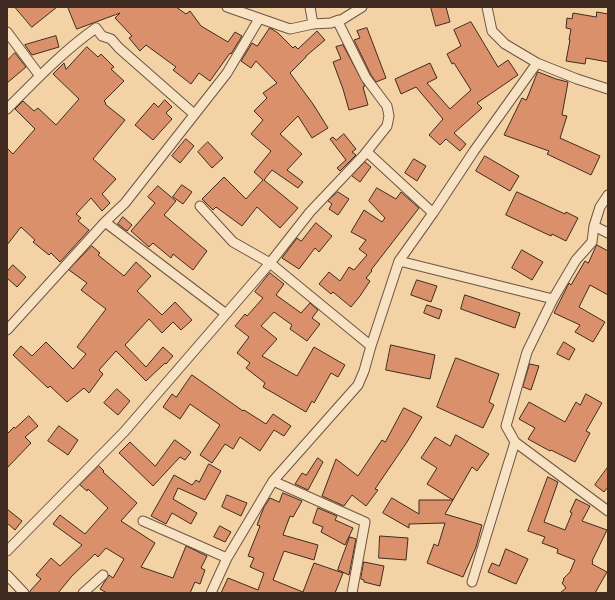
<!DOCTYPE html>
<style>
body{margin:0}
#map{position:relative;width:615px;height:600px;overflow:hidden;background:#f3d2a5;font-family:Vollkorn,serif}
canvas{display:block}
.frame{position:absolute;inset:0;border:8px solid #3f2b21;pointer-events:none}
</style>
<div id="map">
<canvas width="615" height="600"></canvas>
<div class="frame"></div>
</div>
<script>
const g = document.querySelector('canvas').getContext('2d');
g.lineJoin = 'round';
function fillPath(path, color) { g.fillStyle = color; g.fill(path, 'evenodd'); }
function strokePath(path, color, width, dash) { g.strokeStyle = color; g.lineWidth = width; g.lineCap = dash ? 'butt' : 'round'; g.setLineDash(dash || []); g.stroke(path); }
const building = new Path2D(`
 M15,7H57L32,27Z
 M68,7H176L186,14L190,11L201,26L228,42L235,32L242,36L231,54L230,53L210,81L199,73L191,84L173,70L176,67L146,45L140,51L129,38L132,36L115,18L120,13L77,29Z
 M431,7H446L450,22L436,26Z
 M597,12L608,14V62L586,58L585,64L566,61L570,40H569L571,29L566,28L567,18L572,19L573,13L596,17Z
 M471,22L498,67L508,60L518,75L477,103L482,108L454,133L466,144L460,151L446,139L440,145L429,135L443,119L416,87L401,94L395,79L430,63L437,78L427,83L450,109L471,90L454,63L452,64L447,54L461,46L454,30Z
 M270,28L278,33L293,48L295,46L298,49L317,31L325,40L306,56V57L290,73L313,104L328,128L312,138L298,116L280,134L302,154L287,170L303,182L298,188L272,170L264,180L298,208L280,228L257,207L242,226L216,207L213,210L202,199L224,177L246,199L263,180L254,172L271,151L251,134L263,120L254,111L267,98L263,93L277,83L256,61L251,68L241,61L252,43L257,46Z
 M367,28L386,78L376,82L371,75L354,40L360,38L357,31Z
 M56,36L59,47L32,55L25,45Z
 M343,45L365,86L363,87L368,105L349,110L343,89L333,62L341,59L336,47Z
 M87,47L98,57L101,54L114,67L111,69L124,81L104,101L106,103L105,104L125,120L93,159L116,179L102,194L110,203L102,211L91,198L76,214L81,218L78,221L89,230L60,262L51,253L49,255L33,242L35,240L21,227L7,245V148L13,154L35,129L15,109L23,101L34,111L38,108L56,125L79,99L53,74L64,63L66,69Z
 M15,53L26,67L7,83V61Z
 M538,72L556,79L568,82L562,115L567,116L560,138L600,156L591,175L547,154L549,151L504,135L522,98L526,100Z
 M165,100L172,107L166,113L172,119L153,140L135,125L154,103L158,107Z
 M344,134L356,149L352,152L356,155L340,171L337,168L346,160L330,139L333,137L336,140Z
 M186,139L194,146L180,163L172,156Z
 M208,142L223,158L212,168L198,152Z
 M485,156L519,176L510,191L476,171Z
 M414,159L426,166L417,181L405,173Z
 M365,162L371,167L360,182L352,176Z
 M182,185L192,192L183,204L173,197Z
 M158,186L176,201L164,215L207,251L193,270L173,254L171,258L153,243L149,247L131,231L155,203L148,197Z
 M377,188L396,199L401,192L419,208L371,270L372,271L366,278L370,281L360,296L351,307L333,292L331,294L319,284L329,272L340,281L349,267L354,270L367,255L359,249L366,240L351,232L364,210L382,222L385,218L369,201Z
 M338,192L349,199L338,215L329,209L332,204L328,201Z
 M517,192L565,214L566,212L578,218L566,241L552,234L551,236L506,215Z
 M123,217L132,225L127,231L118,224Z
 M316,223L332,236L319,252L315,248L299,269L282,258L297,238L301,241Z
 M597,245L608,251V295L590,285L579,307L605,322L593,342L575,332L580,325L554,313L569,283L571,285L585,261L588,263Z
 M92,246L100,253L98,255L124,276L136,262L151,276L137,291L162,315L175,302L192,320L181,330L173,322L162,333L149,319L125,345L146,367L163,347L173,356L166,364L165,363L146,381L116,351L99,370L103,374L89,393L84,388L67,402L50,386L48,388L13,355L21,346L32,356L46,342L73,369L86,354L77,347L106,309L81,290L87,283L69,270Z
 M522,250L543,262L532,280L512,268Z
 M13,265L26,277L17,287L7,278V272Z
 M270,273L284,284L276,295L301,313L310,303L318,310L312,318L320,324L307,341L290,329L292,325L274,312L261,326L277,339L262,356L297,376L314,347L345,365L338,377L331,373L314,403L312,401L306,412L263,387L265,383L246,368L250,363L237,353L249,337L235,326L245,314L247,316L263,298L255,292Z
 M417,280L437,286L431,302L411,295Z
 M465,295L520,313L515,328L461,309Z
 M427,305L442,310L439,319L424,313Z
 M564,342L575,349L569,360L557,354Z
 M391,345L435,355L430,379L386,370Z
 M456,358L499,374L489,402L494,405L483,428L437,407Z
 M530,364L539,366L531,390L523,387Z
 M192,375L243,411L244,410L266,424L273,414L291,426L284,436L274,430L260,451L240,437L233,449L225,444L212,463L200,455L220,425L190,404L180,419L163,407L172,394L176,397Z
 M117,389L130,401L118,415L104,403Z
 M586,394L602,403L586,431L590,433L575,462L551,450L550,451L528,439L535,428L519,419L529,402L565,422L576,402L580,405Z
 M404,408L422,417L407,442L375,489L378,490L366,506L352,495L344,506L322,496L336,459L358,476L382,440L385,442Z
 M29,416L38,426L25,437L31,443L7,468V434L14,427L15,428Z
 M59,426L78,440L68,455L48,441Z
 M456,435L489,454L477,471L472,467L453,500L427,484L437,468L421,458L435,437L450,446Z
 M175,440L191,452L185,460L180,457L153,486L119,453L130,442L155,466Z
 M318,458L323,462L308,490L295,484L302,473L306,475Z
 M209,464L221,471L205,500L178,488L173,499L197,513L191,524L172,513L166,524L151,516L174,475L192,485L196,480L199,482Z
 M99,466L104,471L103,472L137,503L121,521L155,543L141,567L173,578L186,546L207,556L201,568L205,570L200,584L195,582L190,593H107L100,589L109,575L113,578L124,559L106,548L98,557L95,554L72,576L58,593H30V591L41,579L36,575L51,558L60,566L82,545L53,524L60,515L85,534L108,508L88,489L87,491L80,485Z
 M608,467V487L604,492L595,485Z
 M548,477L558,482L544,522L565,530L572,513L570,512L576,499L590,506L582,521L607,530L592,561L593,562L592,564L607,572L595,593H560L566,588L562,583L564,580L563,579L570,572L575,560L557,553L558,549L542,543L545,537L528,531Z
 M283,493L302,501L293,517L290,516L283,535L318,545L314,560L284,551L273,580L303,592L314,563L343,573L335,593H221L228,578L258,590L264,573L250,567L254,558L248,556L260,526L257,525L264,507L270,498L279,502Z
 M227,495L247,503L241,516L222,507Z
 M392,498L419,514V500H453L445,514L482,525L476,547L463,577L427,563L434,544L438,546L445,523L409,524V528L383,513Z
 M318,508L337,516L335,520L353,528L345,545L321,532L323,527L313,523Z
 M7,509L22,521L15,530L7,523Z
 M220,526L231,532L225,542L214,537Z
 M380,536L408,538L406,560L379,558Z
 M350,537L356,539L349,575L338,570Z
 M506,549L528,559L516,584L488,572L492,563L499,566Z
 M364,562L384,566L380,586L364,582V580L361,579Z`);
fillPath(building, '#db906c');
strokePath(building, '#3f2b21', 1);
const minor = new Path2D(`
 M227,7L290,29L313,24L331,23L339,20L338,22L362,7
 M310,7L313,24
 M487,7L492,31L505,44L537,63L577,79L608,89
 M7,32L40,76
 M7,109C35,81 63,51 96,28L102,36L111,39L119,48L194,114
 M367,152L433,213
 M608,195L600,207L594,226L592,242L576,260L553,299L527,352L506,426L515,442L608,511
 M200,206L233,242L270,263L371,346
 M105,222L226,314
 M594,226L608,233
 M399,261L553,299
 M7,330L105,222L125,203L227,73L259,19
 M273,481L365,522L352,593
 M143,521L227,558
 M7,551L124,432L270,263L310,212L364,155L387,126L389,116L387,106L366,78L338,22
 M7,575L24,593
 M472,582L515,442
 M83,593L103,575
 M211,593L227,558L273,481L358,385L364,371L371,346L399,261L433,213L474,151L537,63`);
strokePath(minor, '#6c5542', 11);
strokePath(minor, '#f7e2c4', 9);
</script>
